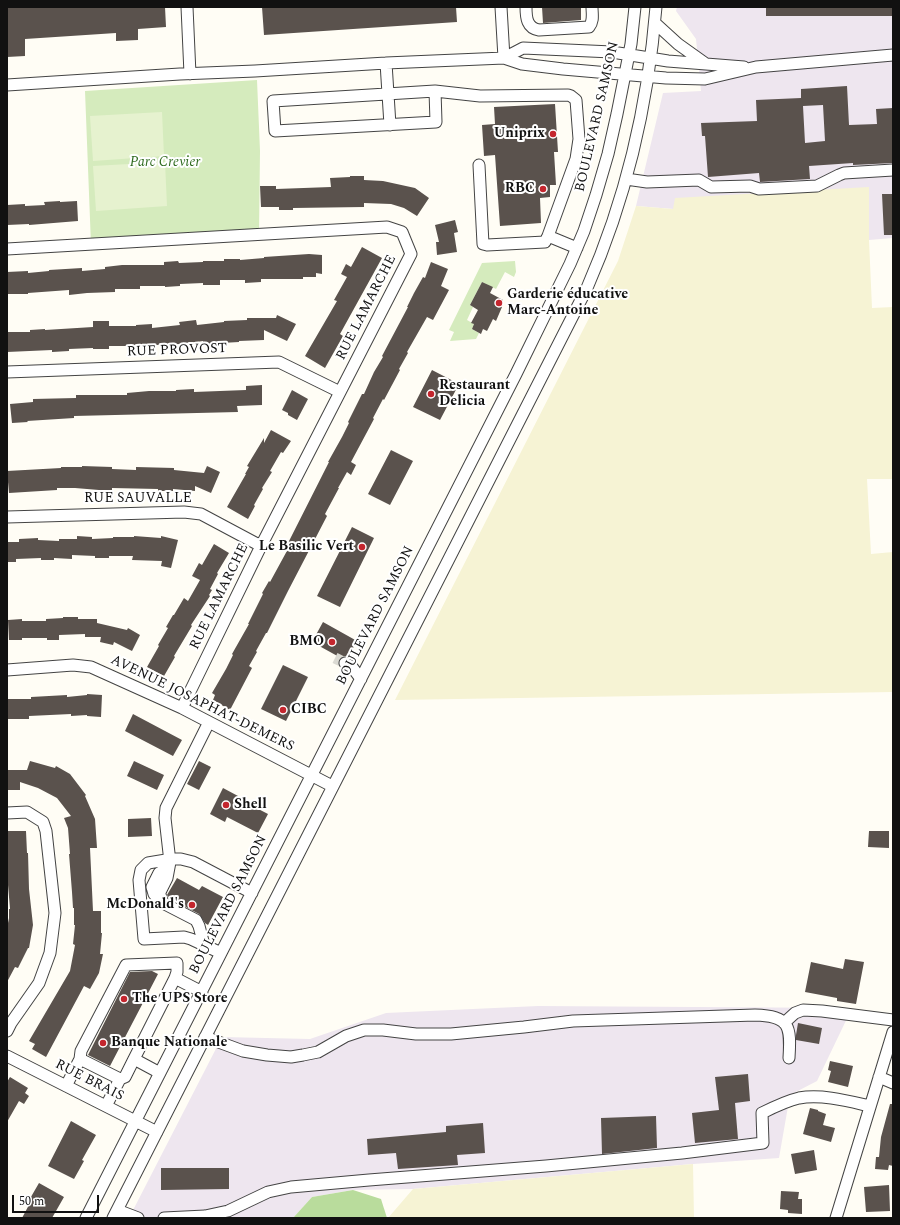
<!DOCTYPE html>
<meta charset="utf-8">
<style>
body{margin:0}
#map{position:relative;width:900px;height:1225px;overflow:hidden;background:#fffdf5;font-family:Spectral,serif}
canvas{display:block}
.frame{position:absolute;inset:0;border:8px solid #111;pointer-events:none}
.scale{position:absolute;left:12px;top:1195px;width:87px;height:18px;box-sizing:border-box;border:2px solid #111;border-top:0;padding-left:5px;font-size:12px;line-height:14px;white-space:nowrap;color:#111;-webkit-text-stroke:3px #fff;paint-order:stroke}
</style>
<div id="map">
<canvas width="900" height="1225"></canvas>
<div class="frame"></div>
<div class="scale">50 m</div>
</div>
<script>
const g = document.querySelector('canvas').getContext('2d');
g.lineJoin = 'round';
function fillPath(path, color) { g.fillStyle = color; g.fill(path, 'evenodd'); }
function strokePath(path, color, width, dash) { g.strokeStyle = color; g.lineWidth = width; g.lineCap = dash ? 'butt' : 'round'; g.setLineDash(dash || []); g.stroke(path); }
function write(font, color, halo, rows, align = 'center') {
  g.font = font + ' Spectral,serif'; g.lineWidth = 4; g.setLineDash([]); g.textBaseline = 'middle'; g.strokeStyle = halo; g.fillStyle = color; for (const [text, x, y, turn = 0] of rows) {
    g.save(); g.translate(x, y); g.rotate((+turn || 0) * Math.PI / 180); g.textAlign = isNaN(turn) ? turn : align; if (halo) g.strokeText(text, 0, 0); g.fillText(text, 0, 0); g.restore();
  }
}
fillPath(new Path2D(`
 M677,7H893V238L869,240V188L673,209L636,206L663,93L701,91L696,39L676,11Z
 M538,1006L852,1008L817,1081L790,1095L779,1158L693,1164L413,1189L353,1190L312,1197L293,1218H129L222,1037L310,1039L386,1013Z`), '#eee6ef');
fillPath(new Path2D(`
 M869,187V240L872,308L893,307V479H867L871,554L893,552V692L395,700L618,261L636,206L673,209L675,198Z
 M693,1164L694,1218H388L413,1189Z`), '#f6f3d4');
fillPath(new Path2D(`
 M257,80L260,151L259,234L91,245L85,91Z
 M515,261L516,272L514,277L505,272L496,289L482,282L470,305L473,307L467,320L474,324L472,329L479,333L476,339L450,341L454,332L449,330L482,263Z`), '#d5ebbd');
fillPath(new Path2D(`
 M353,1190L381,1199L387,1218H293L312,1197Z`), '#b9dc9c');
fillPath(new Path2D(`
 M162,112L164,156L93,161L90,116Z
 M165,162L167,206L96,211L93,166Z`), '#e6f2cf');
fillPath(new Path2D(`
 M7,7H165L166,27L138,29V40L116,41V33L25,39V56L7,57Z
 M262,7H456L457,22L264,35Z
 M542,7H581V20L543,23Z
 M766,7H893V16H766Z
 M847,86L849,125L877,124L876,109L893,108V163L853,165V163L809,166L810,179L793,180L760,182L759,173L708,177L705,136H702L701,123L757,121L756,100L801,98V89ZM823,105L825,141L805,143L803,106Z
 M555,104L558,152H554L556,185H550V197L540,198L541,223L500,226L495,155L484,156L482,125L495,124L494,107Z
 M350,176H364V180L383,181L415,188L429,198L417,216L404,208L391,204L364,203V207L293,208V210H279V207H261L260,186H276V189L331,187L330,178L350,177Z
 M882,194H893V235H884Z
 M60,201V202L77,201L78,221L29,225V224L7,225V205L25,204V206L45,205L44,202Z
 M455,220L458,232L454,233L457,252L437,255L436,242H439L435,225Z
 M362,247L382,258L340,334L343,336L325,368L305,356L337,301L334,300L347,277L341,274L346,264L351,267Z
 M309,254L322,255V274L316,273V277H303V279H261V282L245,283V280H220V285H203V283L180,284V286L165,287V286H140V289H115V292L87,293L69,295V290L28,293V294H7V272L28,271V273L49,271V270L82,268V271L105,269V267L122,265H164V262L178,261L179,263L203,262V261H224V259H240V260L264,258V257Z
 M431,262L448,269L441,286L449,290L433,320L427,317L407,352L408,353L399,369L400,370L384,400L383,399L373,418L374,419L351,462L356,465L351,475L347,472L338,488H339L325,514L327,516L288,591L267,633H266L256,651L257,652L249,666L252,668L230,710L213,700L215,695L212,693L226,669L233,655L232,654L249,624H248L263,594L262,593L269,581L270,582L288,549L286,547L329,462H328L342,437L349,423L348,422L362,394H364L374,372L383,357L382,356L408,307H407L414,293L423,277L425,278Z
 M482,282L493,287L490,293L503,300L500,306L502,307L496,321L493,319L487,331L483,329L481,334L472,329L474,324L471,323L478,310L470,305Z
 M277,315L296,324L287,341L264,330V340L239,341V342L204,344L203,341L182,344L131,346H109V349H93V348L69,349V351L52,352V350L7,352V332H30V330L45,329V330L93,327V321H109V326H136V325L152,324V328L180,325L179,322L196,320L197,325L224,322V321L247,320V318H276Z
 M432,370L459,384L440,420L413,407Z
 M262,385V405L237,406L238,412L74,416V418L27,421L28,422L12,423L10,404L33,402V399L76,398V395H127V393L149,391H176V390L194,389V392L246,390V386Z
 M292,390L308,399L297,420L288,415V413L282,410Z
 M271,430L291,441L283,453L281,452L270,471L272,472L262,488L263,489L254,505L255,506L248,519L227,507L246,474H245L249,467L247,466L264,438V443Z
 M391,450L413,461L390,505L368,494Z
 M82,466L112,467V469L136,470V467L174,468V470L204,473L207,466L220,472L211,493L195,486V491L173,489V491H158V489L112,488V490H99L75,488H57V490L9,493L7,471L61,468V467H82Z
 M352,527L374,538L340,607L317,596Z
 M77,536L92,537V539L113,538V537H134V536L161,538V536L178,540L171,568L161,566L162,561L132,560L133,556H109V558H95V556L72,555V559L54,558V560H41V558L16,559V562H7V542H19V539L38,538V540L59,541V539H77Z
 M214,544L229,553L217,573L218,574L210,589L212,590L209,595L210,596L191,625L192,626L174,656L175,657L164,676L147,667L159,646L158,645L168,628L166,627L173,615H174L184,598L188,601L200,580L192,576L199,563L202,565Z
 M63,617H78V619H97V623L127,630L128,628L140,635L132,651L114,642L113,645L100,642L101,637H85V634L59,635V640H47V638H22V640H9L8,620L22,619V621H46V619L63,618Z
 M323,622L357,641L348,657L345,656L341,658L312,642Z
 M283,665L308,677L286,721L261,709Z
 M87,694L102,695L101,717L87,716V715L71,716V714L29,716V719H7V699H31V697L67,695V697L87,695Z
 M133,714L182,740L173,756L125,731Z
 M30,761L55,768L56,766L70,774L86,795L85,796L95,819L97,848H90L93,911H101V933H102L100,954H103L99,973L90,989L84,986L46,1057L32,1049L35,1044L29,1041L70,971L75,945L73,944L75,925H74V908H73L72,892L69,854H70L68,828L64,818L71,816L57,798L38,788L20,782V790H7V770H27Z
 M134,761L164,775L157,790L127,776Z
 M199,761L211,767L199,790L187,784Z
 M223,788L238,796L237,798L268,814L258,833L227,817L225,822L210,814Z
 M151,818L152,836L128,837V819Z
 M7,831H26L27,853H28L29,889L33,925L29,948H28L18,968L15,967L7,982V928L9,918V909H10L8,885H7Z
 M869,831H889V848L868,847Z
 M177,878L199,890L202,886L223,897L208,925L205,923L199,914L169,898L167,895Z
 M845,959L864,962L856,1004L837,1001V998L805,992L811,962L843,969Z
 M152,971L158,974L110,1066L88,1055L130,972Z
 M798,1023L822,1028L819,1044L796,1040V1035Z
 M830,1061L853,1066L848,1087L828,1082L831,1071L828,1070Z
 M748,1074L750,1101L735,1103L738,1139L695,1143L692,1113L719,1110L715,1077Z
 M10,1077L28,1088L25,1093L29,1096L24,1104L19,1101L7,1122V1082Z
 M890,1104H893V1166L889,1165L888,1170L875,1169L876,1157H879L881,1137Z
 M810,1108L818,1110V1111L826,1114L823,1125L835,1128L831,1142L803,1134Z
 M656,1116L657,1148L602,1154L601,1118Z
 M71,1121L96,1135L82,1160L84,1161L74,1179L48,1166Z
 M483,1123L485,1153L457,1155L458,1165L398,1169L396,1153L368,1155L367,1139L446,1132V1126Z
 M814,1150L817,1170L795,1174L791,1154Z
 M161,1168H229V1189L161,1190Z
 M39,1183L64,1197L52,1218H22L30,1203L28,1202Z
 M889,1185L890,1211L866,1212L864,1187Z
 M781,1191L799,1192L798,1199H802V1214L788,1213V1210L780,1209Z`), '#5a524d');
strokePath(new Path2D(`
 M335,658L345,663`), '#dbdad3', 11, [11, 5.5]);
const minor = new Path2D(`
 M187,7L190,74
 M501,7L504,58
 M526,7C526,18 527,28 539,30L589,27C594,21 592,14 592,7
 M655,23L678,44L706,64
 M504,58L523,48L612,52L668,61L744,67
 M386,63L390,125
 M7,85L180,74L255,71L386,63L504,58L522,64L563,69L666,78L705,79L756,67L893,55
 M435,91L436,122L275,131L273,101L435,91L480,96L568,95L571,96L576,100L579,139L576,159L548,236L545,242L487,245L483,244L479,165
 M626,179L647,182L699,180L711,187L750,186L759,189L817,186L839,175L844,173L893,170
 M548,236L577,248
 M7,249L387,227L402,232L411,254L261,546L182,708
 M7,372L279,362L340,392
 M7,517L184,512L201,514L261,546
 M345,663L352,667L361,679
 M7,670L73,665L91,667L182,708L332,786
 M7,813L27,812L43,822L46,831L55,913L50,953L39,983L11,1023L7,1031
 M169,867L159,873L152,887L154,894L163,903L196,920L199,926L204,945
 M163,903L160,895V892L167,878L170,862L165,818L166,808L209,722
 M221,953L191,939L184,937L144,939L139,880L141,870L148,863L172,859H181L193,862L252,893
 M784,1023L795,1013L803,1010L822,1011L893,1020
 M205,1037L243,1051L267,1055L291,1057L303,1055L318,1052L346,1036L364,1030H383L416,1034H451L524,1027L573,1021L755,1015C790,1016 791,1026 789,1058
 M7,1056L157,1132
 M80,1059L81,1051L126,965L177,963V972L175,978
 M160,1073L134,1059L175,978L202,992
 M879,1077L893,1083
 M66,1086L80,1059L120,1079
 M106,1106L120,1079L125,1077L134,1059
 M117,1210L138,1218
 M86,1218L516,374L570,264L584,231L596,195L608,154L617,114L631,44L635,7
 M113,1218L587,288C627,197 648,106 656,7
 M164,1218L205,1216L228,1211L268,1192L291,1187L369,1180L546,1166L682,1153L763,1143L762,1113C774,1107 786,1101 799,1098C822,1094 848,1101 870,1106
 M836,1218L893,1032`);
strokePath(minor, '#444', 13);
strokePath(minor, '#fff', 11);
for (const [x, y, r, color] of [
 [553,134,4,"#c4262e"],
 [543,189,4,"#c4262e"],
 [499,303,4,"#c4262e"],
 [431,394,4,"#c4262e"],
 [362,547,4,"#c4262e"],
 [332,642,4,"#c4262e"],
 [283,710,4,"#c4262e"],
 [226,805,4,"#c4262e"],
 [192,905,4,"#c4262e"],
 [124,999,4,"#c4262e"],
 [103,1043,4,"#c4262e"]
]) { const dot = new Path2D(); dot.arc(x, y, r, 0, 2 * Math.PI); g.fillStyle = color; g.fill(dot); strokePath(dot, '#fff', 1.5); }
write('14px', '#111', '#fff', [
 ["BOULEVARD SAMSON",598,117,-77],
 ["RUE LAMARCHE",367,308,-63],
 ["RUE PROVOST",177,351,-2],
 ["RUE SAUVALLE",138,499],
 ["RUE LAMARCHE",220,597,-64],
 ["BOULEVARD SAMSON",376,616,-63],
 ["AVENUE JOSAPHAT-DEMERS",202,704,26],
 ["BOULEVARD SAMSON",229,905,-63],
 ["RUE BRAIS",89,1081,27]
]);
write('bold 14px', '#111', '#fff', [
 ["Uniprix",545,134,"right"],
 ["RBC",535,189,"right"],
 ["Garderie éducative",507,295],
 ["Marc-Antoine",507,311],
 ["Restaurant",439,386],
 ["Delicia",439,402],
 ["Le Basilic Vert",354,547,"right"],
 ["BMO",324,642,"right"],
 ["CIBC",291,710],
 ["Shell",234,805],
 ["McDonald's",184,905,"right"],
 ["The UPS Store",132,999],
 ["Banque Nationale",111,1043]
], 'left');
write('italic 14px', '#2f6b1f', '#fff', [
 ["Parc Crevier",165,163]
]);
</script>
